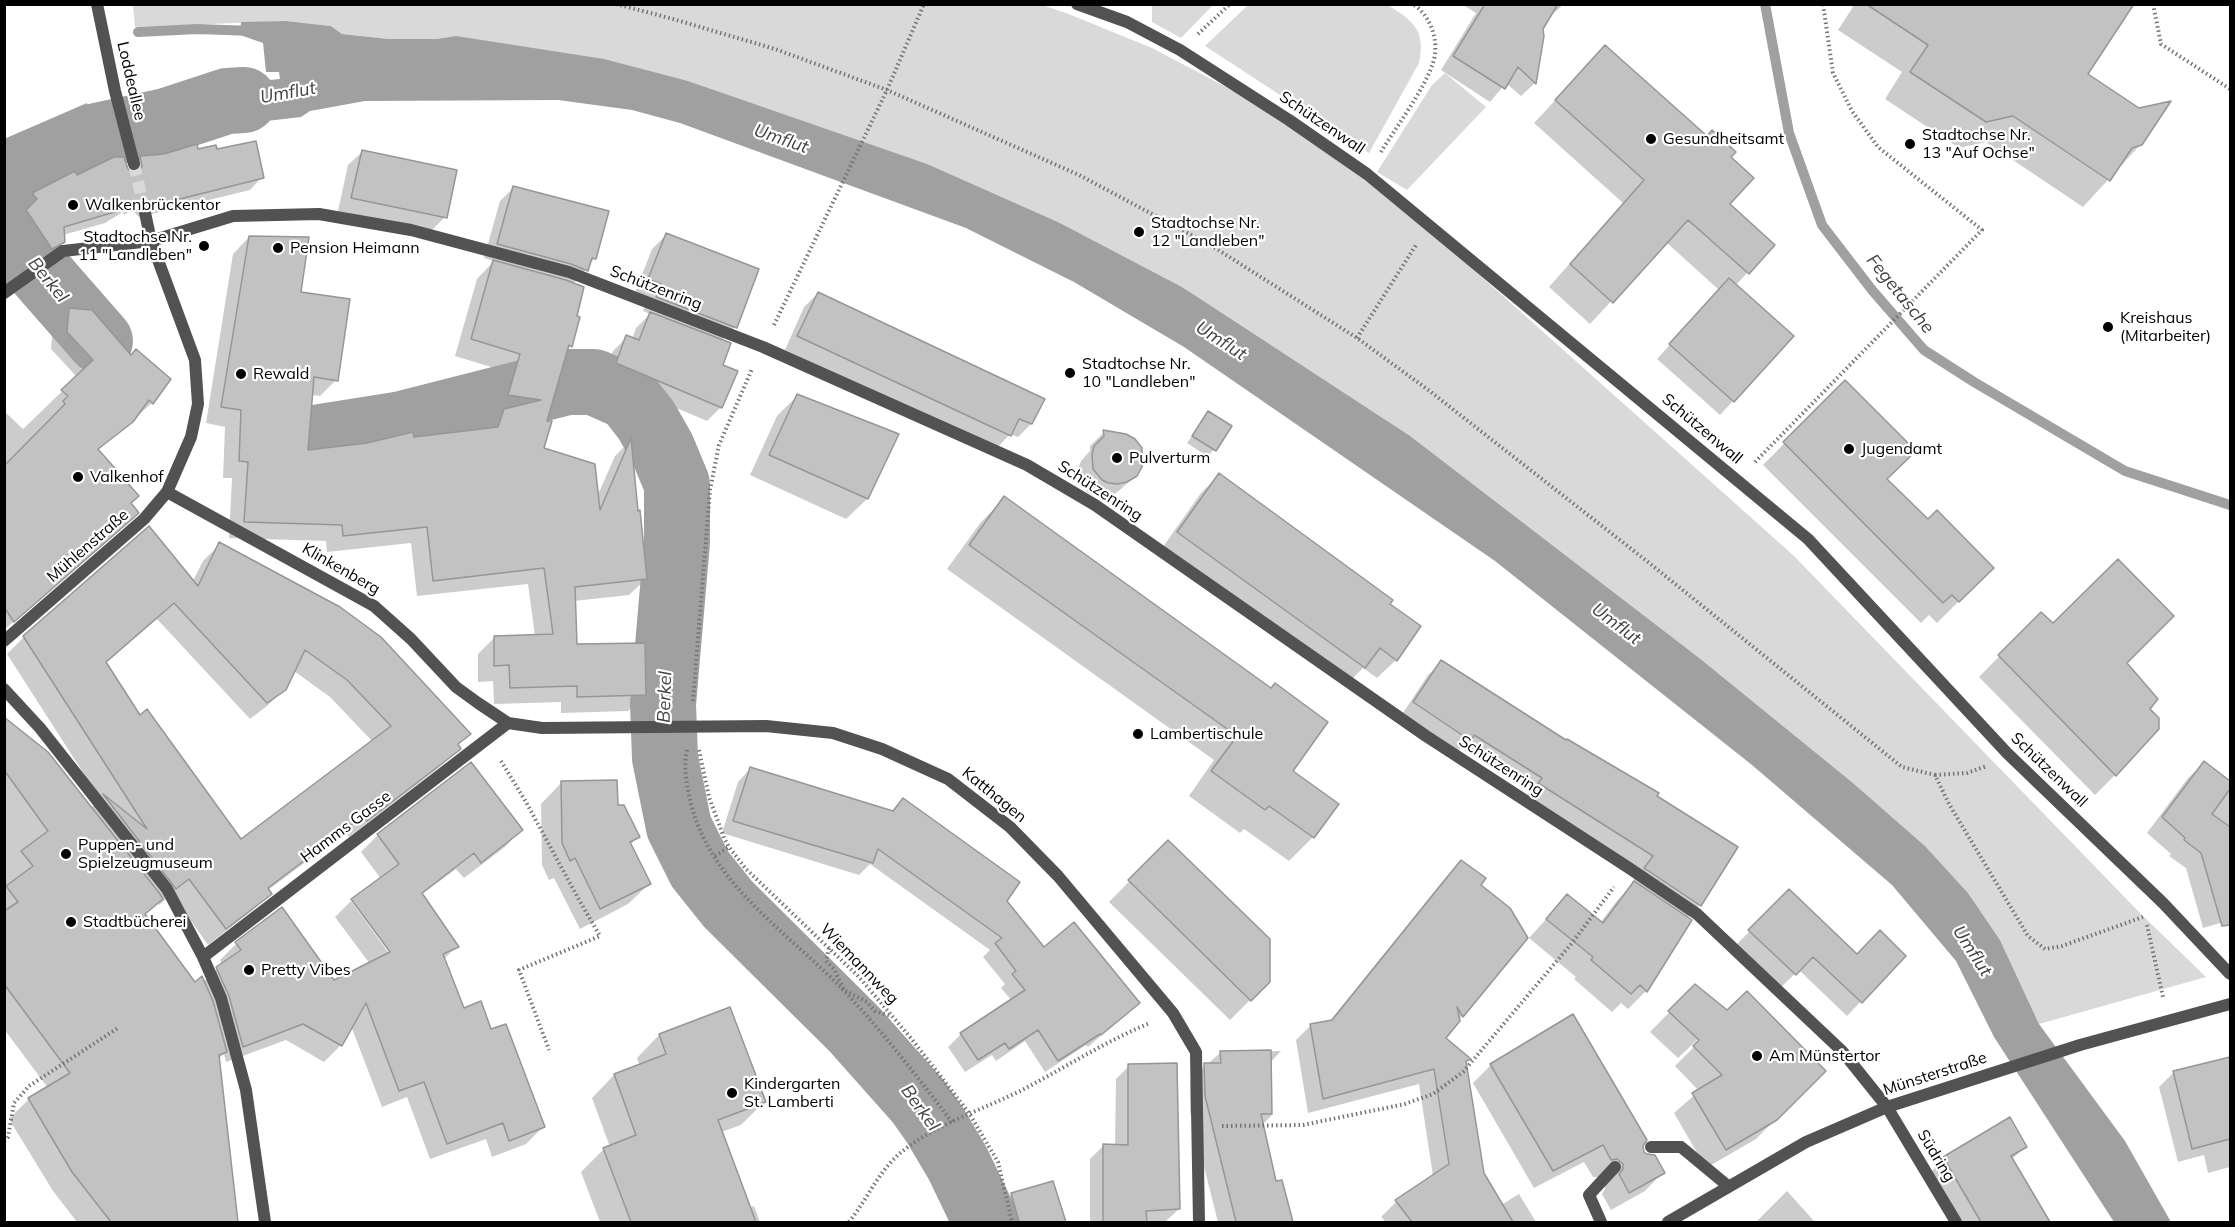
<!DOCTYPE html>
<meta charset="utf-8">
<style>
body{margin:0}
#map{position:relative;width:2235px;height:1227px;overflow:hidden;background:#fff;font-family:Mulish,sans-serif}
canvas{display:block}
.frame{position:absolute;inset:0;border:6px solid #000;pointer-events:none}
</style>
<div id="map">
<canvas width="2235" height="1227"></canvas>
<div class="frame"></div>
</div>
<script>
const g = document.querySelector('canvas').getContext('2d');
g.lineJoin = 'round';
function fillPath(path, color) { g.fillStyle = color; g.fill(path, 'evenodd'); }
function strokePath(path, color, width, dash) { g.strokeStyle = color; g.lineWidth = width; g.lineCap = dash ? 'butt' : 'round'; g.setLineDash(dash || []); g.stroke(path); }
function write(font, color, halo, rows, align = 'center') {
  g.font = font + ' Mulish,sans-serif'; g.lineWidth = 4.5; g.setLineDash([]); g.textBaseline = 'middle'; g.strokeStyle = halo; g.fillStyle = color; for (const [text, x, y, turn = 0] of rows) {
    g.save(); g.translate(x, y); g.rotate((+turn || 0) * Math.PI / 180); g.textAlign = isNaN(turn) ? turn : align; if (halo) g.strokeText(text, 0, 0); g.fillText(text, 0, 0); g.restore();
  }
}
fillPath(new Path2D(`
 M1039,4L1066,13L1152,48L1289,120L1410,213L1793,555L2139,912L2206,977L2039,1024L2000,940L1968,893L1925,846L1853,783L1703,661L1182,287L1060,223L847,138L688,81L456,36L436,39H389L342,34L331,26L286,21L135,27L133,5Z
 M1386,4C1413,21 1426,29 1419,63L1369,153L1205,46L1248,5Z
 M1152,5V4L1213,5L1181,38L1152,22Z
 M1445,73L1486,107L1407,190L1377,172L1432,85Z`), '#d9d9d9');
fillPath(new Path2D(`
 M286,21L331,26L342,34L389,39H436L456,36L604,59L688,81L927,164L1060,223L1182,287L1410,436L1703,661L1853,783L1925,846L1968,893L2000,940L2039,1024L2125,1141L2171,1222H2114L1994,1037L1956,961L1892,885L1752,765L1495,561L1184,347L1074,282L966,228L680,123L632,110L558,100L365,101L310,111L301,117L214,127L164,149L150,94C162,90 174,85 186,82C217,75 249,83 280,79L279,72H266L263,43L240,35L241,22Z
 M87,103L101,163L77,175L75,171L70,174L72,178L37,199L26,210L44,237L33,248L39,255L25,268L17,259L5,263L4,139Z
 M54,274L85,310L71,323L39,285Z`), '#a0a0a0');
fillPath(new Path2D(`
 M1462,4H1564L1546,20L1541,28L1542,36L1535,83L1521,96L1506,83L1490,102L1441,70L1476,13Z
 M1849,4H2132L2086,74L2141,144L2083,207L1986,142L1959,148L1885,99L1902,72L1838,30L1853,7Z
 M1605,47L1729,158L1728,204L1773,245L1735,286L1733,401L1720,415L1657,359L1719,290L1666,242L1590,324L1549,287L1623,203L1534,123Z
 M197,151H216L262,177L250,190L139,217L134,212H128L124,215L123,212L105,223L63,235L64,242L51,254L40,260L15,223L26,212L21,206L33,194L77,177L127,171L141,157Z
 M362,152L445,217L431,231L338,211L348,165Z
 M514,187L595,258L573,284L571,346L565,352L545,423L543,448L597,497L615,456L630,441L636,512L646,579L629,595L574,601L575,646L645,694L628,711L561,713V702L494,704L493,681L478,682V654L495,637L535,636L528,584L417,596L411,543L327,552L326,541L229,538L232,478H223L225,427L206,423L233,254L249,237L299,293L336,380L320,396L311,395L307,452L487,430L503,412L492,411L504,371L455,356L477,279L494,261L484,258L500,201Z
 M666,235L735,327L721,341V407L707,421L603,377L613,351L627,337L632,339L636,328L650,314L643,311L648,298L635,293L652,249Z
 M818,293L1031,424L1018,437L1010,434L996,449L785,350L804,307Z
 M69,309L152,403L97,451L129,503L120,529L4,630V411L23,429L77,377L51,349L53,326Z
 M1845,382L1885,479L1928,522L1992,568L1937,623L1929,615L1921,623L1763,465Z
 M797,396L897,435L867,499L846,519L750,475L777,416Z
 M1208,413L1230,427L1208,457L1187,443Z
 M1104,432L1136,475L1121,489L1112,496L1103,498L1088,493L1080,483L1078,469L1081,461L1090,451V446Z
 M1219,475L1388,605L1396,660L1377,678L1363,668L1345,686L1160,551L1201,493Z
 M1005,498L1291,772L1313,837L1289,861L1244,829L1240,833L1189,796L1214,760L947,569L981,522Z
 M220,544L469,734L457,746L459,748L442,765L349,837L346,832L268,890L270,894L253,910L208,945L172,894L159,905L158,903L144,916L194,984L203,982L222,964L220,960L236,944L334,982L370,964L335,917L351,901L393,959L396,958L354,901H352L381,879L361,852L378,835L471,764L521,830L505,847L464,878L456,869L421,895L457,946L444,959L463,1010L490,1031L543,1127L526,1144L492,1157L486,1139L430,1159L407,1097L382,1107L351,1026L341,1045L324,1062L286,1040L226,1062L224,1054L218,1059L237,1222H77L53,1191L9,1119L29,1099L48,1088L4,1029V719L91,808L100,799L7,654L24,637L193,581L203,561ZM157,619L250,719L267,706L285,689L294,671L330,697L373,742L240,841L139,717L105,664Z
 M2041,614L2053,625L2125,663L2148,709L2115,775L2095,795L1979,677Z
 M1441,662L1736,847L1699,906L1686,919L1646,991L1628,1009L1621,1003L1612,1012L1574,979L1576,977L1529,938L1567,896L1600,923L1616,902L1634,883L1632,882L1641,869L1526,797L1530,791L1461,748L1458,751L1401,716L1428,675Z
 M2204,763L2230,782V920L2203,928L2186,868L2169,856L2171,854L2147,833L2188,778Z
 M750,769L891,812L903,800L1005,901L1043,949L1138,1003L1088,1047L1086,1045L1045,1072L1025,1041L996,1061L992,1055L965,1072L948,1047L961,1034L1012,1001L1001,988L1005,984L983,957L990,950L870,864L859,875L722,833L738,782Z
 M561,783L616,807L638,837L630,845L649,884L628,904L580,929L554,878L549,880L542,865L541,804Z
 M1168,842L1269,981L1230,1020L1109,902Z
 M1462,862L1526,938L1444,1038L1469,1059L1465,1064L1482,1173L1501,1205L1519,1194L1536,1222H1386L1381,1217L1396,1202L1433,1176L1419,1084L1308,1113L1296,1040L1311,1025L1329,1022L1446,877Z
 M1789,892L1857,956H1904L1847,1016L1799,970L1781,987L1736,945Z
 M1695,986L1727,1012L1824,1071L1756,1139L1706,1168L1674,1113L1699,1091L1675,1066L1699,1042L1697,1040L1678,1058L1650,1032Z
 M659,1035L764,1102L741,1125L721,1132L749,1208L754,1206L760,1222H600L581,1172L604,1149L610,1147L592,1098L614,1075L640,1066L637,1058Z
 M1281,1051L1268,1065L1250,1077L1273,1114L1262,1125L1275,1183L1281,1182L1291,1222H1218L1190,1112V1080L1221,1052Z
 M2230,1059V1167L2208,1173L2204,1155L2178,1162L2159,1087L2173,1073Z
 M1491,1065L1641,1146L1643,1152L1663,1172L1645,1191L1611,1210L1602,1194L1605,1189V1183L1599,1177H1593L1584,1162L1534,1188L1473,1083Z
 M1129,1066L1179,1209L1165,1222H1090V1159L1103,1146H1115L1116,1079Z
 M2025,1147L2011,1160L2048,1222H1962L1932,1171L1944,1158Z
 M1052,1183L1064,1222H1002L998,1208L1012,1194Z
 M1787,1191L1815,1222H1756Z`), '#0003');
strokePath(new Path2D(`
 M1765,4L1789,133L1822,225L1872,290L1924,350L1974,382L2125,471L2230,505
 M138,32L197,29L254,31`), '#a0a0a0', 10);
strokePath(new Path2D(`
 M4,184L92,137L166,121L227,101L244,100
 M4,214L31,262L100,341
 M314,438L402,424L567,382H594L628,397L646,420L662,448L677,484V542L663,704L665,758L679,827L700,869L728,904L854,1029L918,1101L935,1125L958,1164L986,1222`), '#a0a0a0', 66);
const building = new Path2D(`
 M1485,4H1558L1543,29L1544,36L1536,84L1518,67L1505,89L1453,56Z
 M1866,4H2134L2088,74L2139,108L2171,101L2142,145L2132,148L2110,181L2013,116L1986,122L1910,72L1928,45Z
 M1605,45L1707,136L1712,130L1736,152L1731,157L1754,178L1730,204L1775,245L1749,274L1688,220L1613,303L1570,264L1644,180L1555,100Z
 M256,141L264,178L152,206L146,200H142L136,205L135,201L118,211L64,227L65,242L52,249L26,210L37,199L32,193L75,171L77,175L114,157H124L128,169L135,172L142,167L140,156L164,154L197,144L198,149L216,145L217,149Z
 M362,150L457,170L447,218L351,198Z
 M513,186L609,211L596,259L592,258L588,271L571,264L497,244Z
 M666,233L759,269L737,328L656,297L661,284L648,279Z
 M249,236L309,237L301,292L350,299L338,381L314,377L308,450L367,443L413,432L414,437L498,427L504,409L541,400L508,395L520,354L471,339L493,260L566,280L584,287L577,316L580,317L572,347L569,345L547,421H552L544,448L595,464L600,510L631,438L638,511L640,510L647,579L575,587L577,644L645,643L646,695L577,697V686L510,688L509,665L494,666V636L553,634L544,568L433,581L427,527L343,536L342,525L244,522L248,462L239,461L241,410L221,407Z
 M1729,278L1794,336L1734,402L1669,344Z
 M818,292L1045,399L1032,424L1019,419L1011,436L797,336Z
 M69,308L92,310L131,355L136,349L171,379L153,404L149,400L133,422L98,449L139,496L131,503L139,513L14,622L4,607V466L65,404L63,401L68,396L61,390L93,360L67,332Z
 M650,312L731,343L723,365L738,371L722,408L616,363L626,335L639,340Z
 M1845,380L1916,451L1887,479L1928,519L1937,510L1994,568L1959,602L1952,595L1943,603L1783,442Z
 M797,394L899,434L868,499L769,455Z
 M1208,411L1232,426L1216,451L1192,436Z
 M1103,430L1126,434L1135,439L1142,448V467L1137,476L1127,482L1118,484L1108,483L1102,480L1093,469L1092,454L1094,446L1104,436Z
 M1219,473L1393,600L1390,604L1421,626L1397,661L1380,648L1365,668L1177,532Z
 M1004,496L1271,688L1275,683L1328,722L1293,771L1339,804L1314,838L1269,806L1265,810L1211,771L1237,736L969,545Z
 M149,526L198,586L219,542L340,607L381,637L471,734L458,744L461,749L367,821L363,816L268,888L272,894L226,929L189,879L176,889L103,794L147,829L23,636ZM174,603L267,703L286,690L305,650L347,680L391,726L241,839L147,709L140,715L106,662Z
 M2118,559L2174,616L2127,663L2158,699L2150,709L2159,718V729L2116,776L1998,655L2041,612L2053,623Z
 M1441,660L1566,740L1567,739L1659,793L1657,796L1738,847L1701,906L1644,868L1653,856L1538,783L1542,778L1474,735L1472,739L1469,737L1468,739L1413,702Z
 M4,717L48,752L160,894L163,899L145,914L195,982L202,976L213,1001L227,1052L219,1055L238,1222H111L72,1172L28,1098L70,1073L4,984V911L18,902L6,886L33,866L21,851L48,831L4,770Z
 M2204,761L2230,781V789L2212,814L2230,827V925L2222,926L2201,853L2184,840L2185,838L2162,817Z
 M471,762L523,830L481,863L474,853L422,893L459,947L443,954L464,1008L481,1001L491,1029L506,1024L545,1127L509,1141L503,1123L447,1144L424,1082L399,1091L366,1003L342,1046L303,1024L243,1047L229,996L216,967L241,950L235,942L282,907L334,980L390,952L351,899L399,864L377,834Z
 M750,767L893,811L903,798L1020,882L1007,901L1044,947L1074,922L1140,1003L1101,1035L1100,1034L1058,1061L1038,1030L1009,1049L1005,1043L978,1060L960,1033L1025,990L1012,974L1016,971L995,943L1002,938L878,849L873,863L733,821Z
 M617,780L618,805H624L640,837L630,842L651,884L600,909L575,858L570,861L562,843L561,781Z
 M1168,840L1270,939V982L1251,1001L1128,880Z
 M1461,860L1486,878L1481,885L1510,908L1528,938L1463,1017L1457,1007L1460,1021L1446,1038L1471,1059L1466,1061L1484,1173L1513,1222H1412L1395,1200L1449,1164L1434,1069L1323,1099L1310,1024L1332,1020Z
 M1634,881L1692,920L1647,992L1640,985L1631,994L1591,960L1593,957L1546,919L1567,894L1603,923Z
 M1789,889L1857,954L1880,930L1906,956L1862,1003L1813,957L1796,975L1748,930Z
 M1695,984L1727,1010L1747,991L1826,1071L1777,1120L1726,1150L1692,1093L1722,1075L1693,1046L1699,1040L1668,1011Z
 M730,1007L766,1102L718,1120L756,1222H631L603,1148L636,1135L614,1074L666,1054L659,1034Z
 M1573,1014L1647,1140L1643,1146L1644,1152L1647,1154L1655,1155L1665,1173L1629,1193L1619,1174L1623,1169V1164L1617,1159L1611,1160L1603,1145L1553,1171L1490,1064Z
 M1271,1050L1272,1114H1261L1276,1181L1282,1180L1293,1222H1236L1205,1096L1204,1063H1221L1220,1051Z
 M2230,1057V1139L2192,1149L2173,1071Z
 M1177,1063L1180,1209L1146,1211L1147,1222H1103V1144L1128,1145V1064Z
 M2010,1117L2027,1147L2011,1156L2050,1222H1981L1943,1157Z
 M1053,1181L1066,1222H1019L1011,1193Z`);
fillPath(building, '#c2c2c2');
strokePath(building, '#969696', 1.5);
strokePath(new Path2D(`
 M134,164L144,208`), '#d9d9d9', 12, [12, 6]);
strokePath(new Path2D(`
 M616,4L673,19L775,49L887,90L1079,175L1212,246L1357,338L1427,389L1648,562L1902,767L1935,775L1949,804L2028,936L2045,949L2062,946L2143,917
 M2153,4L2161,44L2230,89
 M1198,34L1230,4
 M1381,152C1396,127 1424,90 1433,63C1440,42 1431,16 1413,4
 M774,325L887,90L924,4
 M1357,338L1416,245
 M1755,462L1982,230L1878,147L1852,111L1833,73L1823,4
 M693,701L710,490L719,445L752,369
 M687,750C683,768 687,786 691,804C713,888 790,933 845,992C884,1033 918,1078 952,1122
 M699,750L709,797L724,838L729,847L746,869L858,976L910,1037L969,1113L998,1162L1012,1222
 M501,761L526,802L578,898L600,936L519,970L549,1050
 M1935,775L1967,773L1987,766
 M715,856L729,847
 M2147,925L2163,997
 M829,948L826,961L834,969L844,990L867,1002L875,1011L891,1016
 M1222,1126L1303,1125L1405,1104L1433,1094L1463,1072L1572,943L1614,887
 M4,1141L8,1137L14,1103L29,1086L118,1028
 M849,1222C866,1201 878,1173 898,1155C930,1126 985,1109 1024,1089C1066,1067 1106,1041 1150,1023`), '#747474', 4, [1.5, 3]);
strokePath(new Path2D(`
 M1651,1147H1681L1728,1186
 M1601,1222L1589,1195L1615,1167`), '#525252', 12);
strokePath(new Path2D(`
 M97,4L115,91L134,164
 M1077,4L1127,22L1180,50L1289,120L1367,174L1808,539L2007,753L2163,903L2230,974
 M4,293L63,251L151,241L233,216L319,214L411,230L569,272L763,347L1027,465L1095,505L1426,736L1629,868L1697,914L1842,1051L1887,1107L1956,1222
 M167,492L374,606L411,639L456,687L478,703L508,723L542,728L766,726L833,733L882,749L948,779L1010,827L1058,876L1173,1013L1196,1052L1199,1222
 M4,641L144,519L167,492L191,437L198,404L195,360L151,241L144,208
 M4,689L40,728L167,889L203,957L221,998L246,1090L265,1222
 M203,957L508,723
 M1668,1222L1806,1142L1887,1107L2080,1045L2230,1004`), '#525252', 12);
for (const [x, y, r, color] of [
 [1651,139,6,"#000"],
 [1910,144,6,"#000"],
 [73,205,6,"#000"],
 [1139,232,6,"#000"],
 [204,246,6,"#000"],
 [278,248,6,"#000"],
 [2108,327,6,"#000"],
 [1070,373,6,"#000"],
 [241,374,6,"#000"],
 [1849,449,6,"#000"],
 [1117,458,6,"#000"],
 [78,477,6,"#000"],
 [1138,734,6,"#000"],
 [66,854,6,"#000"],
 [71,922,6,"#000"],
 [249,970,6,"#000"],
 [1757,1056,6,"#000"],
 [732,1093,6,"#000"]
]) { const dot = new Path2D(); dot.arc(x, y, r, 0, 2 * Math.PI); g.fillStyle = color; g.fill(dot); strokePath(dot, '#fff', 2); }
write('16px', '#000', '#fff', [
 ["Loddeallee",131,81,77],
 ["Schützenwall",1322,123,34],
 ["Schützenring",656,288,21],
 ["Schützenwall",1702,429,40],
 ["Schützenring",1100,491,33],
 ["Mühlenstraße",88,546,-41],
 ["Klinkenberg",341,569,30],
 ["Schützenring",1501,766,33],
 ["Schützenwall",2049,770,44],
 ["Katthagen",994,795,39],
 ["Hamms Gasse",346,827,-37],
 ["Wiemannweg",859,964,46],
 ["Münsterstraße",1935,1074,-18],
 ["Südring",1936,1156,59]
]);
write('16px', '#000', '#fff', [
 ["Stadtochse Nr.",1922,135],
 ["13 \"Auf Ochse\"",1922,153],
 ["Gesundheitsamt",1663,139],
 ["Walkenbrückentor",85,205],
 ["Stadtochse Nr.",1151,223],
 ["12 \"Landleben\"",1151,241],
 ["Stadtochse Nr.",192,237,"right"],
 ["11 \"Landleben\"",192,255,"right"],
 ["Pension Heimann",290,248],
 ["Kreishaus",2120,318],
 ["(Mitarbeiter)",2120,336],
 ["Stadtochse Nr.",1082,364],
 ["10 \"Landleben\"",1082,382],
 ["Rewald",253,374],
 ["Jugendamt",1861,449],
 ["Pulverturm",1129,458],
 ["Valkenhof",90,477],
 ["Lambertischule",1150,734],
 ["Puppen- und",78,845],
 ["Spielzeugmuseum",78,863],
 ["Stadtbücherei",83,922],
 ["Pretty Vibes",261,970],
 ["Am Münstertor",1769,1056],
 ["Kindergarten",744,1084],
 ["St. Lamberti",744,1102]
], 'left');
write('italic 18px', '#414141', '#fff', [
 ["Umflut",288,93,-10],
 ["Umflut",781,139,19],
 ["Berkel",48,280,51],
 ["Fegetasche",1900,294,51],
 ["Umflut",1221,341,33],
 ["Umflut",1616,624,37],
 ["Berkel",665,697,-88],
 ["Umflut",1972,951,57],
 ["Berkel",920,1108,54]
]);
</script>
